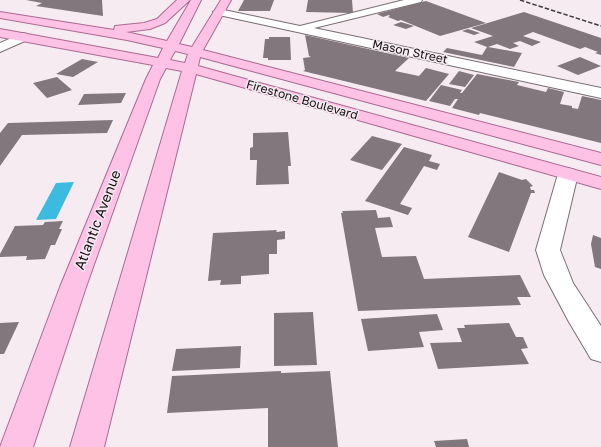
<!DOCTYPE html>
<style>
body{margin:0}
canvas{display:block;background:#f6ebf1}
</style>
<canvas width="601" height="447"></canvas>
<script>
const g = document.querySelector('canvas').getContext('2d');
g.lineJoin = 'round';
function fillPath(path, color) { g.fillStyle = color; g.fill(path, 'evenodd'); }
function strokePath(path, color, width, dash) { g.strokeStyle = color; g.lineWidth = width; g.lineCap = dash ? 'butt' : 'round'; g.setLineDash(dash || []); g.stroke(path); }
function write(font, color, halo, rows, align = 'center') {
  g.font = font + ' "Golos Text",sans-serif'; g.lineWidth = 3; g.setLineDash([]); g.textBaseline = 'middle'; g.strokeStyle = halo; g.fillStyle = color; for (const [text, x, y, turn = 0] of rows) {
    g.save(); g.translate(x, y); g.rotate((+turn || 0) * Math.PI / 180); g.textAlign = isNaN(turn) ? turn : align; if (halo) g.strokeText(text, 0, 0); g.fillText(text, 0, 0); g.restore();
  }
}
fillPath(new Path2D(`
 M74,182L56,219L36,220L56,183Z`), '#3cbbe1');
fillPath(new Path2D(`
 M26,0H102L103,16L36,6L42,3Z
 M244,0H274L270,11H238Z
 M308,0H352L353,13L306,12Z
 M426,1L486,23L440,36L401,20L398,21L388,17L390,16L389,15L383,17L377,14Z
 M524,12L601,38V55L595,53L598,52L585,47L580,49L533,32L523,36L541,42L532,46L520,41L513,43L519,46L510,49L497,44L488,47L522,53L514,67L443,52L447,48L482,55L487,47L474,42L493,36L471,28Z
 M401,22L414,26L406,29L393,25Z
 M468,29L480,33L474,35L462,31Z
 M305,35L409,58L395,71L419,76L426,68L449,74L426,101L303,71L305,70L303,58L311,57L309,56Z
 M269,37H290L291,60H268V58H263L265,39H269Z
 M580,57L601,66L578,75L557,66Z
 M82,59L98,62L73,77L56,74Z
 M459,71L474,75L465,87L449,84Z
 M477,74L519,82L517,85L546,92L548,88L564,92L560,104L572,106V108L578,109L582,96L601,100V143L480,113L479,115L452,108L458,99H455L450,106L429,101L441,85L462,90L460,93H462Z
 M57,77L72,90L47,98L33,83Z
 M126,93L121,103L78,105L84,94Z
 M113,120L107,133L22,135L0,166V133L8,123Z
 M288,132L291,166H288L289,184L256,185L257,160H250V148L253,147V133Z
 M372,136L402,144L382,170L350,160Z
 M404,147L432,155L429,161L440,164L437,170L424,166L400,204L412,208L408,215L365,201Z
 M499,172L522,180L526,179L533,186L530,187L531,190H534L535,193H531L509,252L468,237Z
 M376,210L378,218L390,217L393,227L375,228L382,257L416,256L424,279L520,275L531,297H517L521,305L358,311L341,213H343L342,211Z
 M63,221L59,229H62L55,245H51L45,259L26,260L27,256L0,257V254L15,226L43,225L45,222Z
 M277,230L276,232L285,231V239L277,240V254H269V274L241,276V284L220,285L221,280L208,281L213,233Z
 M593,235L601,238V269L595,267L591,244Z
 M313,312L317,365L274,366V313Z
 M437,314L443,330L419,332L424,347L368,351L361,319Z
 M19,322L4,354H0V323Z
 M509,323L516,337H523L528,348L521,349L529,364L438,369L430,343L462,342L457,328H465L464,325Z
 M241,346L240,368L172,371L176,349Z
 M281,371V373L330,371L338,447H268V408L167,413L172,376Z
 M467,439L469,447H436L434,441Z`), '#81777c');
const minor = new Path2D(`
 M404,0H422L421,2L314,28L601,88V98L219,15L213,12L219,9L300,26Z
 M23,33L27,34L29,37L27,40L0,52V43Z
 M568,168L575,170L578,174L560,250L573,283L601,326V362L591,359L569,322L544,275L536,250L558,174L561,170Z`);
const primary = new Path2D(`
 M177,0H190L165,23L150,29L126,32L167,41L191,0H201L179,44L192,47L221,0H231L203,50L601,153V165L200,57L198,66L601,177V189L196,74L104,447H70L182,71L166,68L160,79L86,287L33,447H0L60,287L146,79L153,65L0,37V29L158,58L163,48L127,40L0,18V12L114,30L115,26L144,23L157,19ZM175,51L188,54L185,63L170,60Z`);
strokePath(minor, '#786f74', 2);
strokePath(primary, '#ac6991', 2);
fillPath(minor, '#fff');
fillPath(primary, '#ffc2e7');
strokePath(new Path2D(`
 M520,0L601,26`), '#3e393b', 1.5, [4.5, 2]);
write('12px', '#120e10', '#f6ebf1', [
 ["Mason Street",410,52,12],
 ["Firestone Boulevard",302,100,16]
]);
write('14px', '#120e10', '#f6ebf1', [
 ["Atlantic Avenue",98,220,-69]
]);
</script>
